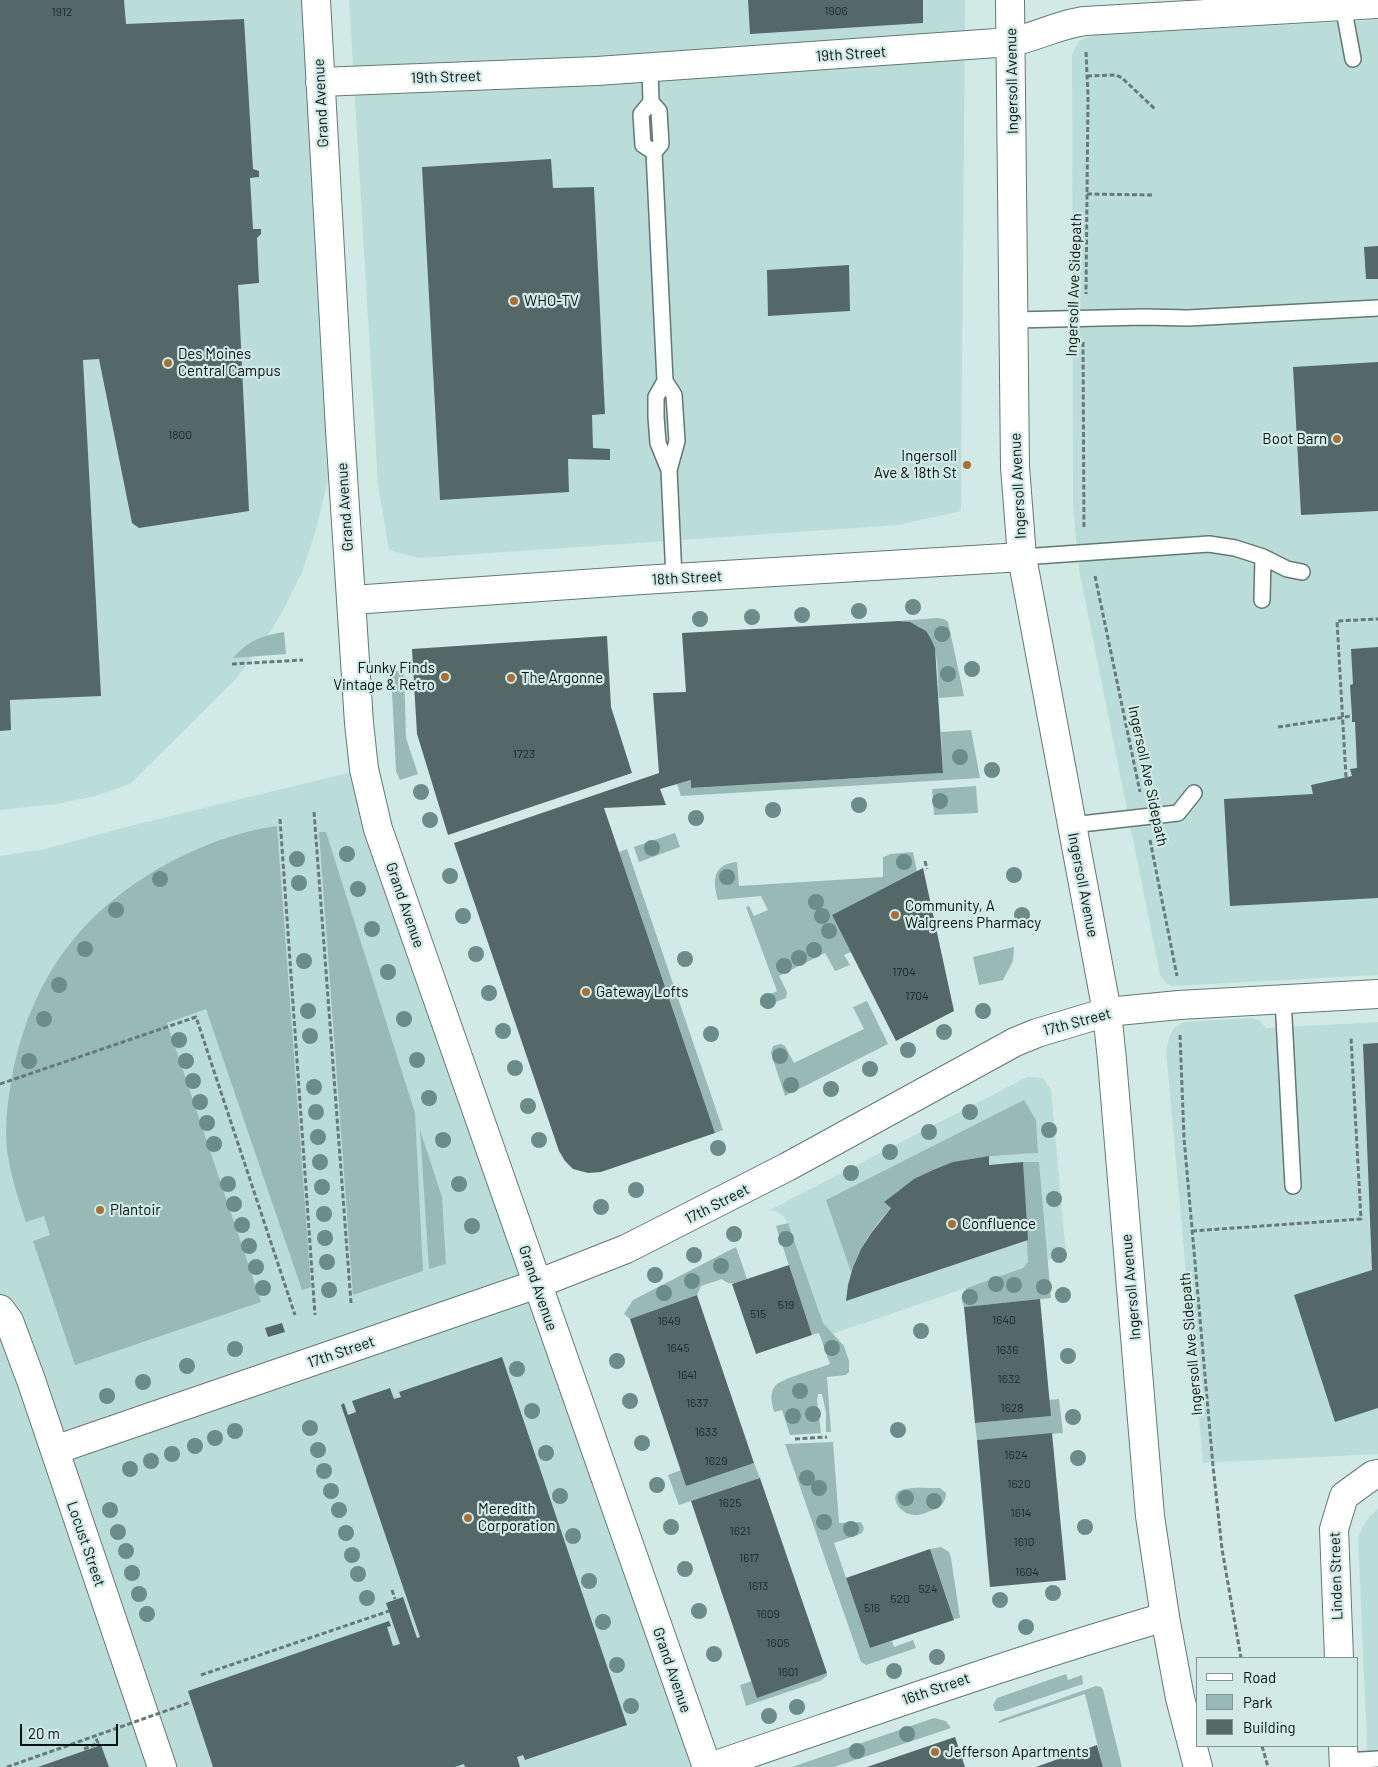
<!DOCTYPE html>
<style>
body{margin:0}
#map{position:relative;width:1378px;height:1767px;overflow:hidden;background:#d1eae6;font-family:Barlow,sans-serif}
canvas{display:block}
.legend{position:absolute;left:1196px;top:1657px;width:162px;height:90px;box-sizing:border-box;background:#d1eae6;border:1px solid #819491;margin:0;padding:6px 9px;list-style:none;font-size:15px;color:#091211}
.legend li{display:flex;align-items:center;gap:10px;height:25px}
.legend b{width:25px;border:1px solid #819491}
.scale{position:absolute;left:20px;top:1724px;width:98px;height:22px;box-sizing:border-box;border:2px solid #091211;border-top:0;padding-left:6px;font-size:15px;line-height:18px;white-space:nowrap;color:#091211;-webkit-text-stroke:4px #d1eae6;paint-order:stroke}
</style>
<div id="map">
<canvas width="1378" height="1767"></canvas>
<ul class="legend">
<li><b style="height:6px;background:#fff"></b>Road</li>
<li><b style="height:14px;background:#99b9b5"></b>Park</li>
<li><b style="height:14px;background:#546967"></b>Building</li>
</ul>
<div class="scale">20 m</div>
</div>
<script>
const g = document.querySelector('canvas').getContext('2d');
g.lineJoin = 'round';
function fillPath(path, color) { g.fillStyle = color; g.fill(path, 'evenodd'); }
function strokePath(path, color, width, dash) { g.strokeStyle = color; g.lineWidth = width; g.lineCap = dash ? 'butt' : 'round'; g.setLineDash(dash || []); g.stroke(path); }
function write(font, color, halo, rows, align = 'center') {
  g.font = font + ' Barlow,sans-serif'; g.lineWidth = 4.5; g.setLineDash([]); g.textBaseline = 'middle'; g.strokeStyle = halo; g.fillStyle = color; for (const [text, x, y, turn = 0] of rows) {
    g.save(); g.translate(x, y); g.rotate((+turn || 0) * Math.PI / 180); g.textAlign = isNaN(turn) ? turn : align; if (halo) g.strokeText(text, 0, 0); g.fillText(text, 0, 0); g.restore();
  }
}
fillPath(new Path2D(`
 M0,0H314L340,430L316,530L302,572L286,605L272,629L236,679L130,784L95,796L57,804L0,810Z
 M349,0H965L961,511L898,525L419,558L389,550L378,485Z
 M1378,20V975L1173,986L1166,983L1160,975L1080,575L1075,529L1073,504L1072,54L1079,41L1093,35Z
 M364,769L707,1767H0V856L45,849L122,828Z
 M1252,1018L1259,1020L1266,1028L1378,1022V1454L1203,1463L1166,1050L1170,1035L1174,1028L1184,1022Z
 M1027,1077H1035L1043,1078L1051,1090L1066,1254L832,1334L823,1323L788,1223L783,1216L776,1211H768Z
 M1378,1509V1767H1368L1358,1538L1363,1526L1370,1516Z`), '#bbddd9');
fillPath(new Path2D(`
 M937,618L944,619L948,622L964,696L939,698C937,664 942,625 899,621Z
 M284,632L286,654L233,658C249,640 261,636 284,632Z
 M404,670L406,738L418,774L400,780L396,771L391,672Z
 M971,730L980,778L681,796L677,784L691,780L692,788L943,773L941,732Z
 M976,786L978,813L934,815L932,789Z
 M277,826L311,1287L302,1290L206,1009L167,1023L261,1302L75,1365L33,1241L50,1235L44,1216L26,1222C18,1198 10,1174 7,1149C4,1122 9,1092 14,1066C35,974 82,912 163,866C199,846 236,832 277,826Z
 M319,832H326L415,1113L423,1271L353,1295Z
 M675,833L680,847L639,862L634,847Z
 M627,849L723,1130L715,1133L619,852Z
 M913,852L917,872L832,915L851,952L844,955L850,965L835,971L825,953L779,976L787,992L786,998L764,1007L760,1005V999L777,991L746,907L749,906L754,916L768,910L761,896L718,900C712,880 713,864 737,862L739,886L883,877V857L891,854Z
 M1014,947L1013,961L1003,980L979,985L973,957Z
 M867,1001L888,1044L785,1096L771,1053L773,1046L781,1044L785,1046L794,1063L864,1029L853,1007Z
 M1024,1100L1036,1120L1038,1153C975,1156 934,1159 884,1202L891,1208C874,1226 858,1249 851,1272L826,1200Z
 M420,1130L442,1197L446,1264L429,1269Z
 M1023,1162H1039L1051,1298L964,1307C961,1298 960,1295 967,1288L1023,1268L1028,1262Z
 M788,1223L823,1323L844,1346L849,1361V1372L846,1375L827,1377L831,1432H826V1413L822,1394H818L817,1400L821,1433L790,1435L782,1410L774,1412C772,1403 769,1394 775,1386C780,1379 820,1368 830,1364L819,1333L812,1335L776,1226Z
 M736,1247L747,1279C737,1282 730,1287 722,1279L701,1286L697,1295L630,1319L624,1314L633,1300Z
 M1059,1399L1063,1433L977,1440L975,1423L1050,1416L1049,1400Z
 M833,1442L839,1523L861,1522L864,1528L862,1533L858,1535L834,1543L870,1648L892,1641L894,1647L913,1640L916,1648L866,1665L861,1662L785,1444Z
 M754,1463L760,1478L679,1505L668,1475L681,1470L686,1485Z
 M940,1488L946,1493C946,1502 941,1507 933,1510C927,1512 920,1516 914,1515C898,1514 886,1492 905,1489C916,1487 929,1488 940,1488Z
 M941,1547L949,1552L951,1558L960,1618L954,1619L930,1549Z
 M827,1673V1676L820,1681L746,1706L740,1685L752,1681L758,1697Z
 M1066,1674L1068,1680L1082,1675L1083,1684L1003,1711H995L993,1705L997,1698Z
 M1096,1686L1101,1687L1103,1690L1122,1767H1103L1085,1694L999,1723L998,1722L1003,1719Z
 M934,1718L946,1721L951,1728L834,1767H792Z`), '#99b9b5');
fillPath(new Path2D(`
 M0,0H124L126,24L244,19L253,169L259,171V177L250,178L253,229H261V234L257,238L259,283L238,285L249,511L139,528L132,523L99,359L83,360L101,696L10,700L11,730L0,731Z
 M748,0H923V23L750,34Z
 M551,159L553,188L594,187L605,414L592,415L593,448L610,449V460L568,459L569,492L440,500L422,167Z
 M1378,246V279H1366L1364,247Z
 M849,265L850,311L768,316L767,270Z
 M1378,362V511L1301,515L1293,367Z
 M899,621L910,622L926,631L931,639L935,648L943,773L691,788V780L660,789L666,805L604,808L715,1133L601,1172L588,1173L573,1169L565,1161L559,1151L454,843L659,773L653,693L686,692L682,633Z
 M607,636L611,707L632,773L448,835L417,734L412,649Z
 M1378,647V898L1230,906L1224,799L1313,794L1311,785L1352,776L1350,769L1357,768L1355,722H1352V716L1350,685L1353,684L1351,649Z
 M923,868L954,1011L896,1041L832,915Z
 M1378,1043V1408L1335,1422L1294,1295L1372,1270L1363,1044Z
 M989,1156V1165L1023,1162L1028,1240L846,1301L848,1285L853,1267L861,1249L872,1232L891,1208L884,1202L914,1179L933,1170L953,1162Z
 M789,1265L812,1335L756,1354L732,1284Z
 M697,1295L754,1463L686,1486L630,1319Z
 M1040,1299L1051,1416L975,1423L964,1307Z
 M282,1323L285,1332L268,1337L265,1328Z
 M502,1357L627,1725L525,1760L523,1755L517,1757L520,1767H465L464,1764L455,1767H213L188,1691L389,1621L391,1626L387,1627L393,1646L400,1644L386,1603L403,1597L417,1638L420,1637L341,1405L344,1403L348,1415L356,1412L352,1401L390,1388L394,1399L401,1397L399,1392Z
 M1052,1433L1066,1580L990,1587L977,1440Z
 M760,1478L827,1673L757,1698L691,1501Z
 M930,1549L954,1620L870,1648L846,1578Z
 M955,1737L965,1767H867Z
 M101,1745L109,1767H38Z
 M1097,1745L1103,1767H1036Z`), '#546967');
const lane = new Path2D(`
 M1342,0L1353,59
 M650,67L651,102L659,111L661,144L654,152L643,145L641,114L651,102
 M654,152L665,381L674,395L677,441L669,470L658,443L656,417V397L665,381
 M1015,320L1144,317L1188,318L1378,308
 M669,470L674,578
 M1022,557L1209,544L1235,548L1263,557L1287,569L1302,572
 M1262,600L1263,557
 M1072,825L1178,813L1194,793
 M1283,999L1293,1186
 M1344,1761L1378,1759`);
const street = new Path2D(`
 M1011,42C1037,37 1059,24 1085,21L1378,4
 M1107,1012L1179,1005L1378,994
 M1339,1658L1334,1529L1344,1496L1373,1475L1378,1474
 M1343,1746L1344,1767
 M710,1767C861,1716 1011,1662 1165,1617`);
const secondary = new Path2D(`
 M316,0L340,430L359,723L364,769L378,829L707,1767
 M1010,0L1015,467L1022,557L1107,1012L1112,1060L1150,1516L1165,1617L1180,1698L1198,1767
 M320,82L597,71L1011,42
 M352,600L642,580L1022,557
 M0,1309L9,1321L31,1380L162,1767
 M55,1450L537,1284L626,1249L787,1167L1015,1042L1037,1033L1107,1012`);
strokePath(lane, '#627875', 18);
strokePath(street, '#627875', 30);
strokePath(secondary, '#627875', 30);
strokePath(new Path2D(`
 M1086,52L1088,96L1086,294
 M1087,76L1116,75L1122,78L1155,109
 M1087,194L1152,195
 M1083,342L1084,528
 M1095,576L1140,792
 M232,664L303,660
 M1278,727L1352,716
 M1346,777L1337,621L1378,619
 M314,812L351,1303
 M280,819L315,1315
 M1150,840L1177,976
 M925,861L927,869
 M1180,1035L1184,1138L1213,1466L1222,1549L1241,1658
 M0,1084L196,1017L295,1315
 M1192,1231L1361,1219L1351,1038
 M795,1439L827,1437
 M392,1590L395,1599
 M201,1675L389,1611
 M1262,1746L1268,1767
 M84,1749L98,1743L95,1736`), '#687977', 3, [5, 2.5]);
strokePath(lane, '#fff', 15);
strokePath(street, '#fff', 28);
strokePath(secondary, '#fff', 28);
strokePath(new Path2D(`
 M7,1767L191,1702`), '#687977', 3, [5, 2.5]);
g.fillStyle = '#6b8c88';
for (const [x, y] of [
 [913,607],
 [859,611],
 [802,615],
 [752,617],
 [700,619],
 [942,634],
 [972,669],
 [948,674],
 [960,757],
 [992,770],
 [421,792],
 [940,801],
 [859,805],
 [773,810],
 [696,818],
 [430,820],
 [652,848],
 [347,854],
 [297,859],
 [904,862],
 [1014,875],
 [450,876],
 [727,877],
 [160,879],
 [299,883],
 [358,889],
 [816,902],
 [116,910],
 [1022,915],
 [463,916],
 [822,916],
 [372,929],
 [829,931],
 [85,949],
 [814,950],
 [476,954],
 [799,958],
 [685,959],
 [304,961],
 [784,966],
 [388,972],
 [59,985],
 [489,993],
 [768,1001],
 [308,1011],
 [983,1011],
 [44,1019],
 [404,1019],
 [503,1031],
 [944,1032],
 [711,1034],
 [310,1036],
 [179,1040],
 [908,1050],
 [780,1056],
 [417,1060],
 [29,1061],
 [186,1061],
 [515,1068],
 [870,1069],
 [193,1081],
 [791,1085],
 [314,1087],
 [831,1089],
 [429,1098],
 [200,1102],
 [528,1106],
 [316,1112],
 [970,1112],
 [207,1123],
 [1049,1130],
 [929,1132],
 [318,1137],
 [443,1140],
 [539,1140],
 [214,1144],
 [718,1148],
 [890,1152],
 [320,1162],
 [851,1173],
 [228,1184],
 [459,1184],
 [322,1187],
 [636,1190],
 [1054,1199],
 [234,1204],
 [601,1207],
 [324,1214],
 [242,1225],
 [472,1226],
 [734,1234],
 [325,1238],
 [786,1239],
 [249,1246],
 [694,1255],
 [1059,1255],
 [327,1262],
 [721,1266],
 [256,1267],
 [655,1275],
 [692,1281],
 [996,1284],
 [1014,1285],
 [1044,1287],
 [263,1288],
 [329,1290],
 [664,1293],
 [1063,1295],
 [970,1297],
 [921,1331],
 [832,1348],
 [235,1349],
 [1068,1356],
 [617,1361],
 [187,1366],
 [517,1369],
 [143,1382],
 [800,1391],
 [107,1396],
 [630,1401],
 [532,1411],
 [813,1414],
 [793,1416],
 [1073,1417],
 [310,1428],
 [898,1430],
 [235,1431],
 [215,1438],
 [642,1443],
 [195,1446],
 [318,1450],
 [546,1453],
 [172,1454],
 [1078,1458],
 [151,1461],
 [130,1469],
 [324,1471],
 [807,1478],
 [657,1485],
 [819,1488],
 [331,1491],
 [560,1496],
 [906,1498],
 [934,1501],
 [110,1510],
 [339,1510],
 [824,1522],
 [671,1527],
 [1085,1527],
 [851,1529],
 [118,1532],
 [346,1533],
 [573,1536],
 [126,1551],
 [352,1555],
 [685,1569],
 [132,1573],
 [358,1574],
 [589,1581],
 [1053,1593],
 [139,1594],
 [367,1598],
 [1000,1600],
 [699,1611],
 [147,1614],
 [603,1622],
 [1026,1627],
 [714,1654],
 [937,1657],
 [617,1665],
 [894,1671],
 [631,1706],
 [797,1707],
 [769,1716],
 [907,1734],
 [857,1751]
]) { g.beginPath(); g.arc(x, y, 8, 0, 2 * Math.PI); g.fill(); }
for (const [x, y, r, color] of [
 [514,301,5,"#ab7031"],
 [168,363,5,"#ab7031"],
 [1337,439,5,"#ab7031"],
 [967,465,5,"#ab7031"],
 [445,677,5,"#ab7031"],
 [511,678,5,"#ab7031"],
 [895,915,5,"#ab7031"],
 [586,992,5,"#ab7031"],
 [100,1210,5,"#ab7031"],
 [952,1224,5,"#ab7031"],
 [468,1518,5,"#ab7031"],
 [935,1752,5,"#ab7031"]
]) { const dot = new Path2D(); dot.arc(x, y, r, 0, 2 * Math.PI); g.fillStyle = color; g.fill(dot); strokePath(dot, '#d1eae6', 2); }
write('12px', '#1c2826', null, [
 ["1906",836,11],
 ["1912",62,12],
 ["1800",180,435],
 ["1723",524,754],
 ["1704",904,972],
 ["1704",917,996],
 ["519",786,1305],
 ["515",758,1314],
 ["1640",1004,1320],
 ["1649",669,1321],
 ["1645",678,1348],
 ["1636",1007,1350],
 ["1641",687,1375],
 ["1632",1009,1379],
 ["1637",697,1403],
 ["1628",1012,1408],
 ["1633",706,1432],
 ["1624",1016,1455],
 ["1629",716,1461],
 ["1620",1019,1484],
 ["1625",730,1503],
 ["1614",1021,1513],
 ["1621",740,1531],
 ["1610",1024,1542],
 ["1617",749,1558],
 ["1604",1027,1572],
 ["1613",758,1586],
 ["524",928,1589],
 ["520",900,1599],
 ["516",872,1608],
 ["1609",768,1614],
 ["1605",778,1643],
 ["1601",788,1672]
]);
write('15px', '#091211', '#d1eae6', [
 ["19th Street",851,54,-4],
 ["19th Street",446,77,-2],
 ["Ingersoll Avenue",1012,81,-91],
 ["Grand Avenue",321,103,-93],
 ["Ingersoll Ave Sidepath",1074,285,-88],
 ["Ingersoll Avenue",1018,486,-93],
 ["Grand Avenue",345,507,-94],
 ["18th Street",687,578,-3],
 ["Ingersoll Ave Sidepath",1148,776,78],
 ["Ingersoll Avenue",1083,885,79],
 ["Grand Avenue",405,905,71],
 ["17th Street",1077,1022,-15],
 ["17th Street",717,1204,-27],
 ["Ingersoll Avenue",1131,1287,-95],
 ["Grand Avenue",538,1288,71],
 ["Ingersoll Ave Sidepath",1191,1344,-95],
 ["17th Street",341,1352,-19],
 ["Locust Street",86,1544,71],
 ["Linden Street",1336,1576,-92],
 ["Grand Avenue",672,1670,71],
 ["16th Street",936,1689,-19]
]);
write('15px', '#091211', '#d1eae6', [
 ["WHO-TV",524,301],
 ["Des Moines",178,354],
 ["Central Campus",178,371],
 ["Boot Barn",1327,439,"right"],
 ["Ingersoll",957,456,"right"],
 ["Ave & 18th St",957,473,"right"],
 ["Funky Finds",435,668,"right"],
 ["Vintage & Retro",435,685,"right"],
 ["The Argonne",521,678],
 ["Community, A",905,906],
 ["Walgreens Pharmacy",905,923],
 ["Gateway Lofts",596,992],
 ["Plantoir",110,1210],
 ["Confluence",962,1224],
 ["Meredith",478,1509],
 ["Corporation",478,1526],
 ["Jefferson Apartments",945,1752]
], 'left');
</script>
